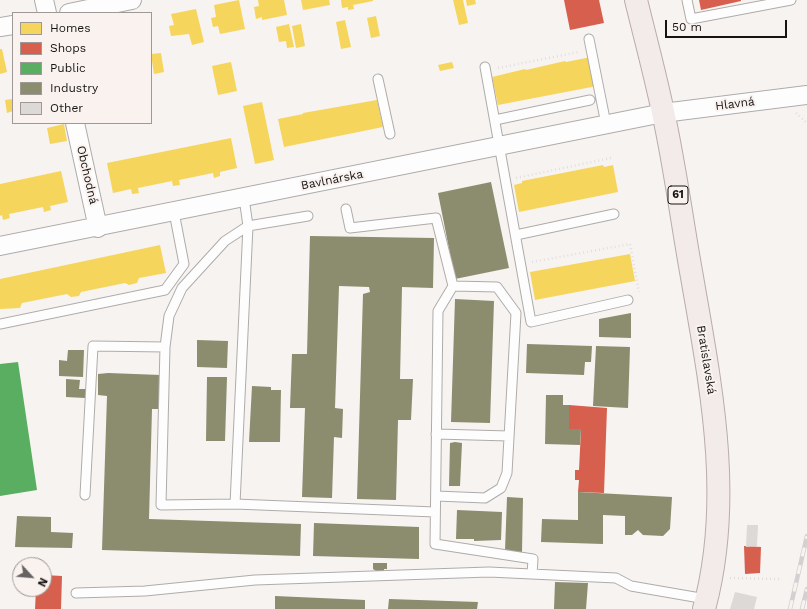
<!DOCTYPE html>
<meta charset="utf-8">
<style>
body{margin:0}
#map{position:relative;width:807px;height:609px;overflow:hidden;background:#f7f3f1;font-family:"Work Sans",sans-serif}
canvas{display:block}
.legend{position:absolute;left:12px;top:12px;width:140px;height:112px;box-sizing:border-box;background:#f9f2ef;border:1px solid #9e9997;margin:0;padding:5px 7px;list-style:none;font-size:12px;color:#161413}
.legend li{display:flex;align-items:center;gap:8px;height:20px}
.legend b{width:20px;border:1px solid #9e9997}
.north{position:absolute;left:12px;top:557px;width:40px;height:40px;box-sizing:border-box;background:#f9f2ef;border:1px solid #9e9997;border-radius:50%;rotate:116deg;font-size:11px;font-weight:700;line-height:16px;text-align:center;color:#161413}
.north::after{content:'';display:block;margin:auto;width:14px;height:18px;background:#656261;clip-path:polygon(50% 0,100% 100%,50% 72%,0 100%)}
.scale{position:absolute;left:665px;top:20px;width:122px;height:18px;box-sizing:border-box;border:2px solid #161413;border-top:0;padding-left:5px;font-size:12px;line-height:14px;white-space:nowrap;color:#161413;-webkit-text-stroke:3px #f9f2ef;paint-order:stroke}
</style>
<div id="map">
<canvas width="807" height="609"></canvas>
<ul class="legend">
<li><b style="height:11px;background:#f6d55c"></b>Homes</li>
<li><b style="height:11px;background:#d6604d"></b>Shops</li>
<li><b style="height:11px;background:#5aae61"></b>Public</li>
<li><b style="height:11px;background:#8c8c6e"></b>Industry</li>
<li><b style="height:11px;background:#dcd9d7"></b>Other</li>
</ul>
<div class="north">N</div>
<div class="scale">50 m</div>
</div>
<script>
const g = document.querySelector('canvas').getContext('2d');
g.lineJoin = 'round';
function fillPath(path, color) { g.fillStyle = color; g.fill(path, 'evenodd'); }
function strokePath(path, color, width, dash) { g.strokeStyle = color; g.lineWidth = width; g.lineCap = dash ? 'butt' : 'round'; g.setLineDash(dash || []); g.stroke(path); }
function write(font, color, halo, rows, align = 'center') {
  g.font = font + ' "Work Sans",sans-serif'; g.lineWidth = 4; g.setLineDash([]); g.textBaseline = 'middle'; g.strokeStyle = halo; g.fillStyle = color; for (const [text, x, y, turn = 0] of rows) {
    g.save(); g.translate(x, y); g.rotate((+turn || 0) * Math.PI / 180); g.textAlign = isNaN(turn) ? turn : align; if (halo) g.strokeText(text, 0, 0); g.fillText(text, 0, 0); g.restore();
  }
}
fillPath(new Path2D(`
 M239,0L245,29L220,34L218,26L213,27L211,18L216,17L214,5Z
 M258,0H284L287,15L262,20V17L256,19L254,7L259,6Z
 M301,0H329L330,5L303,10Z
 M341,0H373V1L353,5L354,9L348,10V7L342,8Z
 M453,0H463L468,23L459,25Z
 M466,0H475L476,4L467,6Z
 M196,9L204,42L192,45L189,34L171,36L169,26L174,25L171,14Z
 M376,16L380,36L371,38L367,18Z
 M345,20L351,47L341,49L336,22Z
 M289,24L294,47L287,48L286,41L279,42L276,27Z
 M301,24L305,46L296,48L292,26Z
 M0,49H2L7,72L0,74Z
 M161,53L164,72L154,74L151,54Z
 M591,57L597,86L498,105L492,77L525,69L526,70L565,61L566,62Z
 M231,62L237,91L218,95L212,66Z
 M452,62L454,68L440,71L438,65Z
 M12,99L13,111L7,113L5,100Z
 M377,100L383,127L284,147L278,119L303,114V113Z
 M262,102L274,160L255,164L243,106Z
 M64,124L67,141L50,144L47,128Z
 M231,138L237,168L220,172V176L214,178L213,173L179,180L180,185L173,186L172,181L138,188L139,193L132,194L131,189L113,193L107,163Z
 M603,165L604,167L613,165L618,192L519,212L514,185L522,183V181Z
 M61,171L68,202L50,206L51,210L44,212L43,207L9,214L10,218L3,220L2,215L0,216V184Z
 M160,245L166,273L139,278L137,283L129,285L125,283L81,292L79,296L71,297L67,294L22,303L20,308L0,309V279Z
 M630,254L635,281L535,300L530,272Z`), '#f6d55c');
fillPath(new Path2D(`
 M564,0H599L604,23L570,30Z
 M699,0H741V1L701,10Z
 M569,405L607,408L604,493L578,492L579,480H575V470H579L581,429H569Z
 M744,546L761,547L760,573L745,574Z
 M44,575L62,576L61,609H35L36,589H44Z`), '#d6604d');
fillPath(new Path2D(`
 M18,362L37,490L0,496V364Z`), '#5aae61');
fillPath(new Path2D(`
 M491,182L509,268L455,279L438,193Z
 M310,236L434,238L433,288L402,287L400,379H413L411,420H398L396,500L357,499L363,294L370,292L369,287L339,286L335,408L343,409L342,438L334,437L332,498L302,497L305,408H290L292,354H307Z
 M455,299L494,301L490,423L451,422Z
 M631,313V338L599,337V319Z
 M197,340L228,341L227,368L197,367Z
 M527,344L592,346L591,362H585L584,375L526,373Z
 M596,346L630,347L628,408L593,406Z
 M68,350H84L83,377L59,376V360L67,361Z
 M108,373L161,375L160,409H152L149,519L301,524L300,556L102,550L107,396L98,395V374Z
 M207,377H227L225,441H206Z
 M66,379L80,380L79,389H86L85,398L66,397Z
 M252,386L271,387V390H281L280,442H249Z
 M546,395H563V405H569V429H581L580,445L545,444Z
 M455,442L462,443L460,486H449L450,443Z
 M578,492L672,497L670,529L663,536L643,535L638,530L632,535H625V516L603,515V544L541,542L542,519L578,520Z
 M507,497L523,498L522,552L505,551Z
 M457,510L502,512L501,540L474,541V539H456Z
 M17,516L51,517V532L73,533L72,548L15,547Z
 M314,523L419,527V559L313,556Z
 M373,563H387V569H384V572L376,571L373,569Z
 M555,582L588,583L586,609H554Z
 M275,596L365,600V609H275Z
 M389,599L478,602L477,609H388Z`), '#8c8c6e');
fillPath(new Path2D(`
 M747,525H758L757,546L746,547Z
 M735,592L757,597L754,609H730Z`), '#dcd9d7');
const service = new Path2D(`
 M687,0L691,19L791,0
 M589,39L606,124
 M485,67L531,322L628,300
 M378,79L390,134
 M495,120L590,100
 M346,209L350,228L436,218L453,286
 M308,216L248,226L225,241L182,288L169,316L165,347L161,505L235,504L435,512
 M516,235L614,214
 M0,324L165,290L184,264L174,212
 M436,434L509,436
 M85,495L93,346L165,347
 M436,496L485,498L501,488L507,473L516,313L497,287L453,286L438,311L435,544L533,559L532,574
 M235,504L248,226L244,198
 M76,593L145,591L255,580L489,572L616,578L631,586L706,599`);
const minor = new Path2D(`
 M44,0L47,13
 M69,13L132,0
 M0,27L13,25
 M75,123L98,228
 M0,246L663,113L807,95`);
const primary = new Path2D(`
 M636,0C645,37 655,74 663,112C675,166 682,222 692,277C711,387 734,499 704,609`);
strokePath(service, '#aeacaa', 11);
strokePath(minor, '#aeacaa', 20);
strokePath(primary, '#b9acab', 24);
strokePath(new Path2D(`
 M498,68L579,52
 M796,113L807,123
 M516,178L611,158
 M532,262L630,244L639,292
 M730,578L779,579`), '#e0dfdd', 2.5, [1, 3]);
strokePath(service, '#fefdfd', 9);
strokePath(minor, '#fefdfd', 18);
strokePath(primary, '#f2ebea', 22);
const rail = new Path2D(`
 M790,609L807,536
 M802,609L807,589`);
strokePath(rail, '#d2d0d0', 4.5);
strokePath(rail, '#f9f2ef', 3, [9]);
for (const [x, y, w] of [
 [678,195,20]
]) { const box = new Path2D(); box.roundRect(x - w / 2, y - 9, w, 18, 3); g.fillStyle = '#f9f2ef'; g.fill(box); strokePath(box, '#161413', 1); }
write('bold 11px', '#161413', null, [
 ["61",678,195]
]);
write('12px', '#161413', '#f9f2ef', [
 ["Hlavná",735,104,-7],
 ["Obchodná",87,175,77],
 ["Bavlnárska",332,180,-11],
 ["Bratislavská",706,360,81]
]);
</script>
